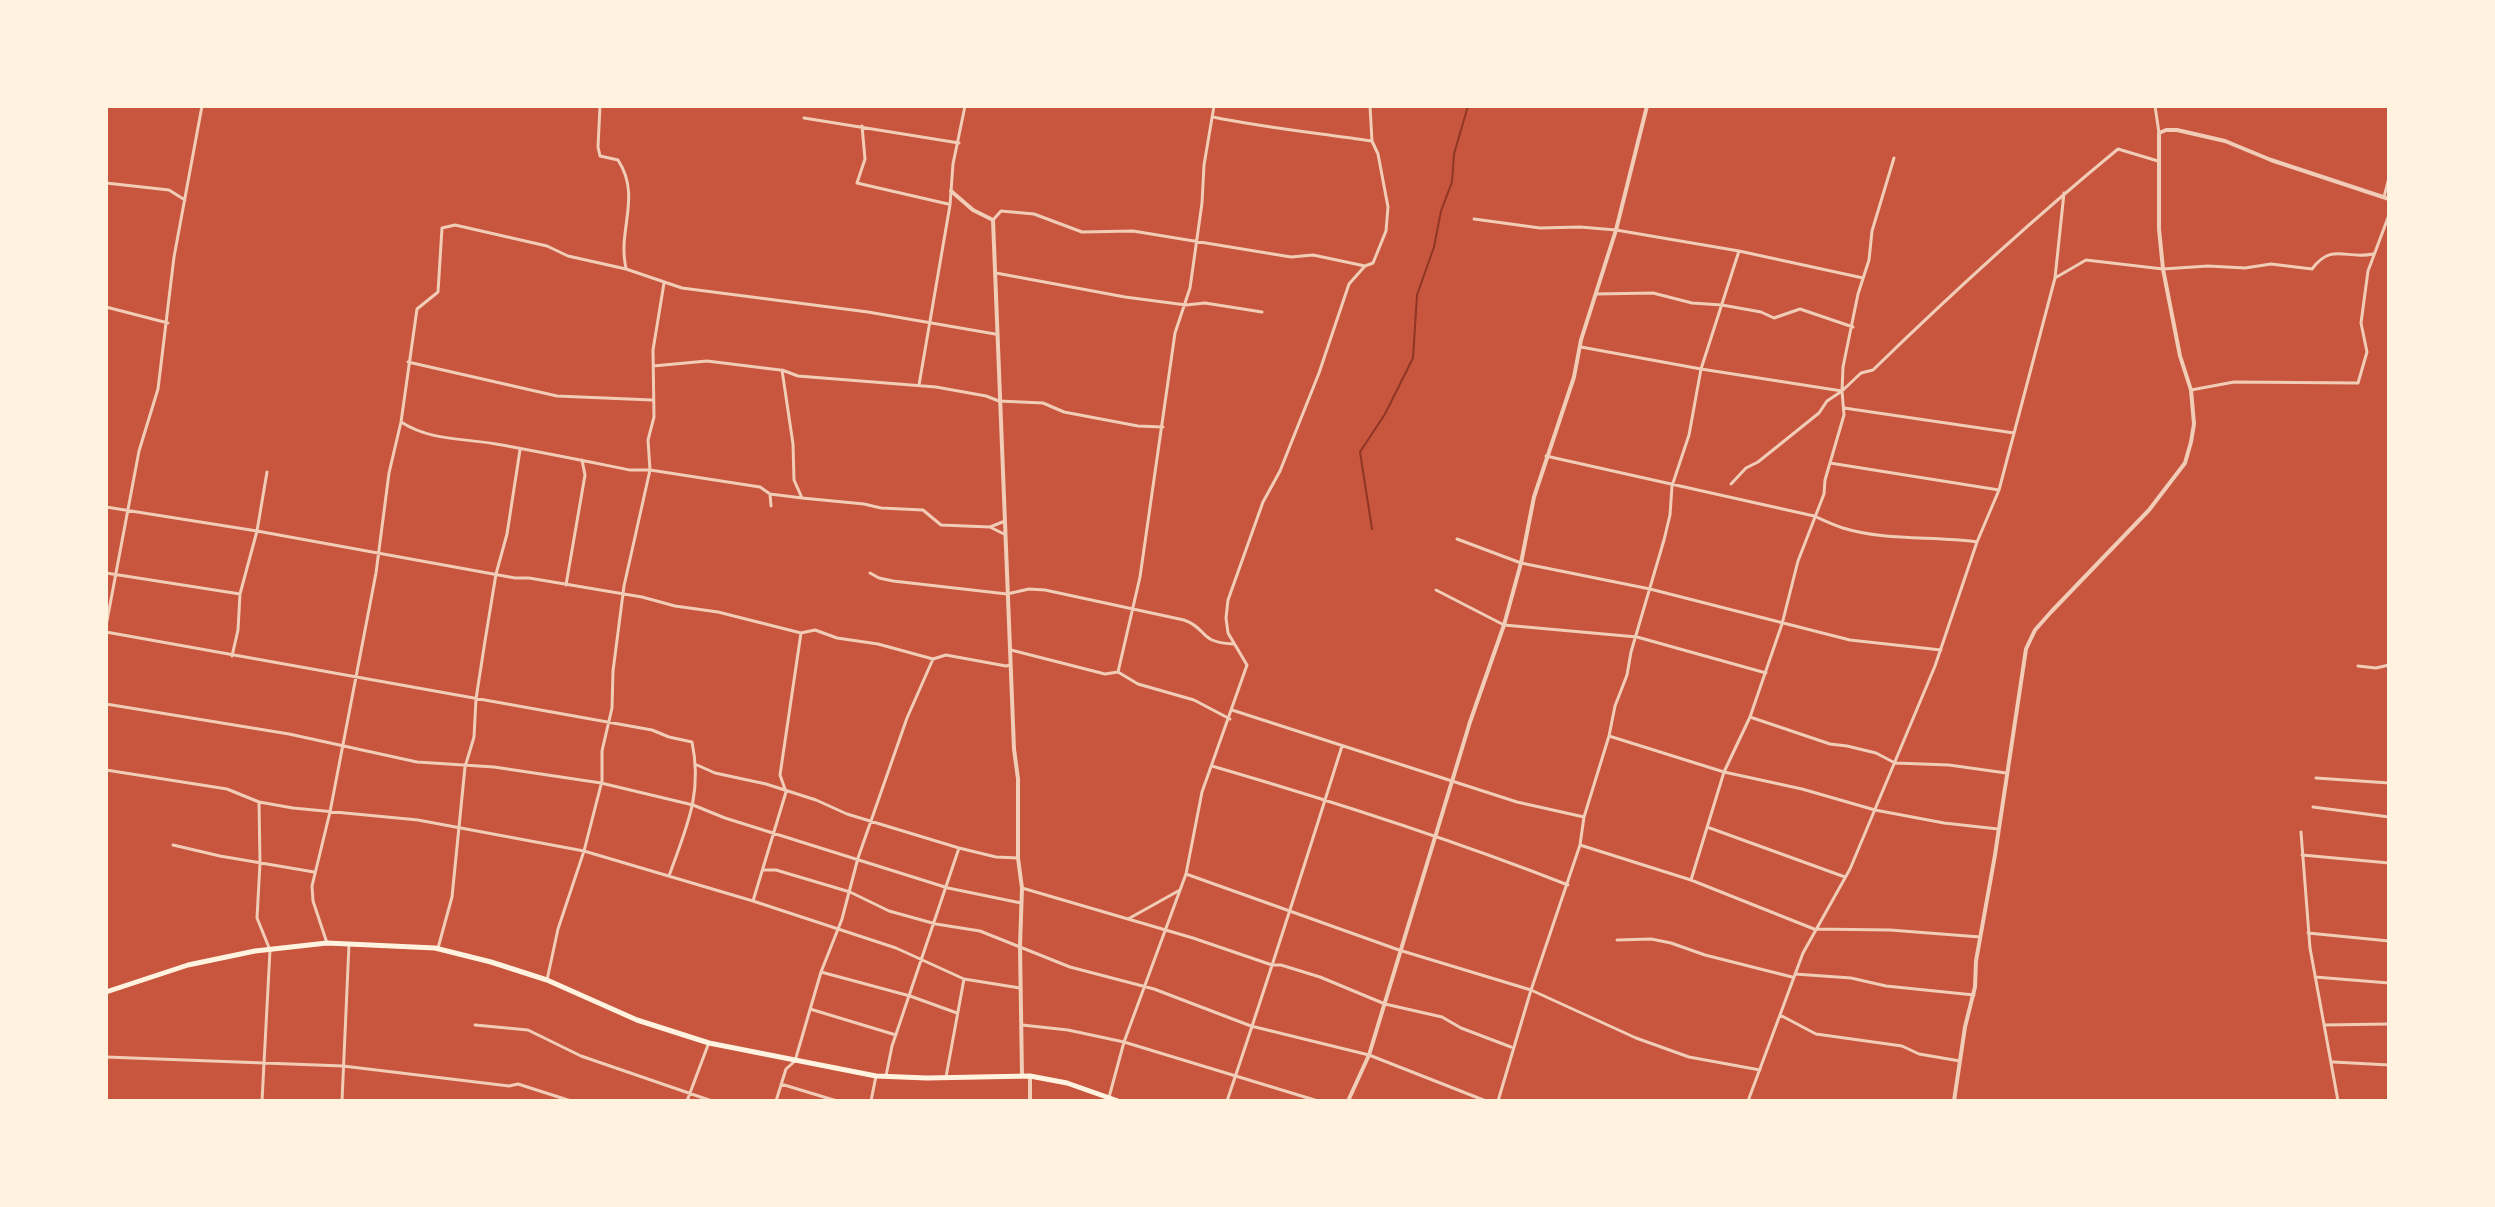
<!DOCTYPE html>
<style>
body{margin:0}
#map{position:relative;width:2495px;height:1207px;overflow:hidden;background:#c8553d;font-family:"Libre Baskerville",serif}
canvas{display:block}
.frame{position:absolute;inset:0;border:108px solid #fff3e0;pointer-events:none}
</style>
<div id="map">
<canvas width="2495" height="1207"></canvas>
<div class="frame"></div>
</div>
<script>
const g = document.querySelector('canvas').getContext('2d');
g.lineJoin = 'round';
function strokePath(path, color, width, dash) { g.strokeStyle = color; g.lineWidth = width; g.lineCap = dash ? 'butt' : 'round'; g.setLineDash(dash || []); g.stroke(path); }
strokePath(new Path2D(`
 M1372,529L1360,452L1385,414L1413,358L1417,295L1434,247L1441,211L1452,182L1454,154L1468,106`), '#8f3625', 2);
strokePath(new Path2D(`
 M600,106L598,147L600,156L618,160C642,197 617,230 626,268
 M2155,106L2159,133
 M1213,117C1266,128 1318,133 1371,141
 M804,118L959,143
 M862,126L865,159L857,183L948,204
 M106,183L169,190L185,200
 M2384,197L2389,178
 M1474,219L1540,228L1580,227L1616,230L1739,251L1701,369L1689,435L1672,486L1670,515L1664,540L1631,652L1627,675L1615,706L1609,736L1584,817L1580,845L1531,990L1498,1101
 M993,220L1001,211L1034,214L1082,232L1133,231L1291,257L1313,255L1365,266
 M1739,251L1863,278
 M996,273L1125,297L1186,305L1205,303L1262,312
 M2055,278L2086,260L2163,269L2208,266L2245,268L2271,264L2312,269C2332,242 2346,260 2373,254
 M1596,294L1653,293L1692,303L1722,305L1761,312L1774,318L1800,309L1853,327
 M106,307L168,323
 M1581,347L1701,369L1842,391
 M408,362L557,396L652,400
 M653,366L707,361L780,370
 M919,385L950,205L953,164L965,106
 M2191,390L2234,382L2358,383L2367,352L2361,323L2368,271L2389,215
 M1842,391L1843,367L1858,294L1869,260L1872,231L1894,158
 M1844,408L2014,433
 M401,422C431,441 462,438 496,444C541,452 585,461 630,470H650L760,487L770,494L771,506
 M1546,456L1814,516C1823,520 1833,525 1843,528C1885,541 1933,536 1977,542
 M1830,463L1999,490
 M1731,484L1746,468L1758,462L1819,413L1827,401L1842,391
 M770,494L802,498L794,480L793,444L782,370L798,376L936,387L986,396L999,401L1043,403L1064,412L1138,426L1163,427
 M802,498L864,504L881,508L923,510L941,525L990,527L1005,521
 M106,507L257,531L515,578H529L642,597L675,606L718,612L801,633L815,630L837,638L878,644L933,659L946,655L1006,666L1010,665
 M990,527L1004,534
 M1457,539L1521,563L1650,589L1850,640L1941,650
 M106,573L240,594
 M870,573L879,578L893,581L1007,594L1029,589L1045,590L1184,620C1209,629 1197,642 1233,644
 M566,585L585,475L582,460
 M1436,590L1504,625L1637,637L1766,673
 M106,626L139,451L158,389L174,257L202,106
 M106,632L652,730L669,737L692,742C703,794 686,828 669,876
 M1011,650L1105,674L1118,672L1138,684L1194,700L1230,719
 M232,656L238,630L240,594L257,531L267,472
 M2358,666L2376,668L2389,665
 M1118,672L1140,577L1175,333L1190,288L1202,203L1204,165L1214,106
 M106,704L289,734L417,762L494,767L601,783L693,805L725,818L948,888L1021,903
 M1232,710L1517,802L1584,817
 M1750,717L1830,744L1847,746L1876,753L1895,763L1949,765L2006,773
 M1609,736L1724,772L1802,789L1875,810L1944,823L1998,829
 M697,765L715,773L766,784L816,800L847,814L959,848L996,857L1018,858
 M1212,766C1332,801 1451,839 1568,885
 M106,770L227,789L259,802L293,808L418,820L584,851L753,901L896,948L964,979L1020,988
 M2316,778L2389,783
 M259,802L260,863L257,918L270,950L262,1101
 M2313,807L2389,817
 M1707,827L1845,877
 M2301,832L2310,948L2338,1101
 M173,845L220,856L314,872
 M1580,845L1691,880L1814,929L1890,930L1980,937
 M2302,855L2389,863
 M764,870H776L850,892L889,911L936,924L980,931L1070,967L1154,989L1251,1026L1369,1055L1486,1101
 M1186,874L1399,950L1531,990L1636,1038L1689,1057L1760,1070
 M1691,880L1724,772L1750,717L1782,624L1798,561L1824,494L1825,480L1844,415L1842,391L1861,373L1873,370C1952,293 2033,219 2118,149L2158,161
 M1022,888L1193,938L1272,965H1281L1320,977L1385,1004L1442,1017L1461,1028L1511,1047
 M753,901L786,792L780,775L801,633
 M1128,919L1180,890
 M2308,933L2389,941
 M1617,940L1651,939L1671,943L1705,955L1792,977
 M327,943L313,901L312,886L330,812L376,573L389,473L401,422L417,309L438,292L442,228L455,225L547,246L568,256L626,269L682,288L868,312L995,334
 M438,948L452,897L465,767L474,737L476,699L485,641L496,574L507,534L520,450
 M821,972L910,996L957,1013
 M1795,974L1851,978L1886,986L1974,995
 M2315,977L2389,983
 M547,980L558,929L584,851L602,781V751L612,708L613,671L624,586L650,470L648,440L654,417L653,350L664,283
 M810,1009L896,1035
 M1780,1015L1816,1034L1902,1046L1919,1054L1960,1061
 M475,1025L528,1030L581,1056L712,1101
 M1022,1025L1068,1030L1124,1042L1318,1101
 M2324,1025L2389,1024
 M106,1057L343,1066L509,1086L518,1084L571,1101
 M2333,1062L2389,1065
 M886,1076L892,1046L959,848
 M946,1077L964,979
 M781,1084L837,1101
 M342,1101L349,944
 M687,1101L708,1045
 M776,1101L786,1069L795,1061L821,972L842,919L858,858L907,718L933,659
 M871,1101L876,1076
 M1108,1101L1124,1042L1186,874L1202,792L1247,665L1228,633L1226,618L1228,600L1263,502L1280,471L1319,373L1349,284L1365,266L1373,263L1386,231L1388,207L1378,154L1372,141L1370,106
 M1227,1101C1267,983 1305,864 1342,746
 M1748,1101L1803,953L1850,869L1935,666L1977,542L1999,490L2055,278L2064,193`), '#f1ccb7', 3);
strokePath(new Path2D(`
 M951,191L973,210L993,220L1014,749L1018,779V858L1022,888L1020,946L1022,1076
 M1030,1076V1101
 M1348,1101L1369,1055L1470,722L1504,625L1521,563L1534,497L1574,377L1581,340L1616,230L1647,106
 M1954,1101L1965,1027L1975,987L1976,961L1995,855L2026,649L2035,630L2051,612L2149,510L2185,463L2191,442L2194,424L2191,390L2180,356L2163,269L2159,229V133L2166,130H2177L2225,141L2271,160L2389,199`), '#f1ccb7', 4);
strokePath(new Path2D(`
 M106,992L188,965L255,951L327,943L435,948L491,962L547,980L637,1020L709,1043L876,1076L927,1078L1030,1076L1067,1083L1118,1101`), '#fff3e0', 5);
</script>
